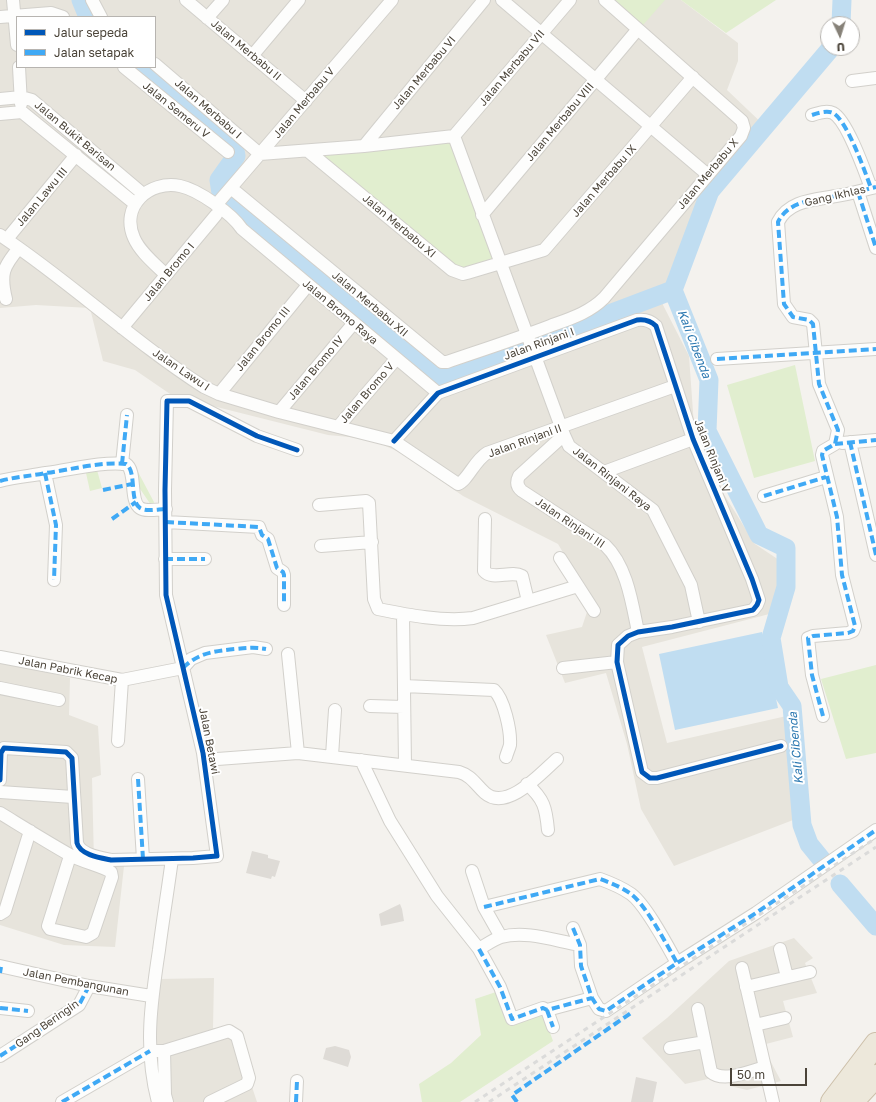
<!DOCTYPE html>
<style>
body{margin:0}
#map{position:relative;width:876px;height:1102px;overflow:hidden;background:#f4f2ee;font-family:"Golos Text",sans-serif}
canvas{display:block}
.legend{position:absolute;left:16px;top:16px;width:140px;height:52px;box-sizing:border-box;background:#fff;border:1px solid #b7b4b0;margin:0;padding:5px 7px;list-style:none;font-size:12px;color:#4b4439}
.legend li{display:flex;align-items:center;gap:8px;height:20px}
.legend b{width:20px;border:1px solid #b7b4b0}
.north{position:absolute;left:820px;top:16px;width:40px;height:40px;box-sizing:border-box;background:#fff;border:1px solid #b7b4b0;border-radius:50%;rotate:176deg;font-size:11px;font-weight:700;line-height:16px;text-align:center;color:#4b4439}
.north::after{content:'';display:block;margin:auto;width:14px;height:18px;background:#868178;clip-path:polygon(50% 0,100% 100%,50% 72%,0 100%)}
.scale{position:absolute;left:730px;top:1068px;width:77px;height:18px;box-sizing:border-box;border:2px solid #4b4439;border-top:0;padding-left:5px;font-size:12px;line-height:14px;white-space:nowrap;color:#4b4439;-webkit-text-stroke:3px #fff;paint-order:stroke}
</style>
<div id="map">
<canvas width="876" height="1102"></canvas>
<ul class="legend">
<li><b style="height:5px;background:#0057b8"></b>Jalur sepeda</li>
<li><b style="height:5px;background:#3fa9f5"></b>Jalan setapak</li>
</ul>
<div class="north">U</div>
<div class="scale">50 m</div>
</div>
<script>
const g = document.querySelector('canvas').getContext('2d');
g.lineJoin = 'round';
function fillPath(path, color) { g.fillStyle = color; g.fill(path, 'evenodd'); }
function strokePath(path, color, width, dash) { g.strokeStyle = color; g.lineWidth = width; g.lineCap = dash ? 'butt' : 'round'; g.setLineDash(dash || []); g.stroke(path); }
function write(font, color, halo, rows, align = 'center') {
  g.font = font + ' "Golos Text",sans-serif'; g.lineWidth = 4; g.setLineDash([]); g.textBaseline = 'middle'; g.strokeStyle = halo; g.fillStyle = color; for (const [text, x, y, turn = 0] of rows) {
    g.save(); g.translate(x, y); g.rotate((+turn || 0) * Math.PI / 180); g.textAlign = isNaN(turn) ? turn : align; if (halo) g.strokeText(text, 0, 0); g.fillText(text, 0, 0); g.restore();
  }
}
fillPath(new Path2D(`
 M0,0H681L738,43V61L727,90L768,129L692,231L669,274L663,305L689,356L694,426L715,480L755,544L788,566L777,612L642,647L667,743L791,715L795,808L806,815L674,866L641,809L627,744L606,673L565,683L546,635L582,627L591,600L558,544L463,496L401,453L370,439L328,435L173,396L135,370L103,361L90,308L36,305L0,308ZM17,17H155V67H17Z
 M0,660L70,678L69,715L98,726L101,775L92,778L94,862L124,866L115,947L64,945L0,925Z
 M794,938L813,958L805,963L817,993L783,1001L793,1037L762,1045L781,1081L747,1090L730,1086L726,1075L685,1084L642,1038L667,1018L729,961Z
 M214,978L213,1028L233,1030L257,1102H161L154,1079L158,979Z`), '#e7e4dc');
fillPath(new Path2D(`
 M612,0H665L643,25Z
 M681,0H776L726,33Z
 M450,140L494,260L461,270L320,155Z
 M795,365L815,461L754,478L727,385Z
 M97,470L102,488L90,491L86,473Z
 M137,470L155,504L151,505L134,480Z
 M876,665V753L846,759L821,679Z
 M499,991L511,1022L543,1013L553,1041L460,1102H422L419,1084L451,1063L481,1035L475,999Z`), '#e1eecf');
fillPath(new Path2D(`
 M762,632L778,708L675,730L659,654Z`), '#c0ddf1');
strokePath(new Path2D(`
 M81,0L88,17
 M841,24L842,0
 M142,67L234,145L236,156L219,180L221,193L443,377L673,290L710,191L831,48
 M673,290L709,380L707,431L759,535L786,548V587L771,638L779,687L792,706L802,825L809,844L822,860
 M840,884L876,926`), '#c0ddf1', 19);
fillPath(new Path2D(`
 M252,851L268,855V858L280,861L275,877L272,876L271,879L246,873Z
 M400,904L402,909L404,921L381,926L379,914Z
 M335,1046L349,1050L351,1057L348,1067L323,1059L326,1048Z
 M636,1077L657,1082L653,1102H631Z`), '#dedbd6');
const street = new Path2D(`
 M13,0L17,45
 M92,0L101,17
 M186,0L306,101
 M502,0L708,175
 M0,17L51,13L63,17
 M207,18L223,0
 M252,56L299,0
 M155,64L260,154L364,146L454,136
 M19,67L21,104
 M124,67L228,152
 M852,81L876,78
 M0,99L21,97L32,100L143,194
 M0,114L22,112L134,203
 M812,115C818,113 827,110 833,113C847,120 865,172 871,188
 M454,136L564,435L569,446L653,510L691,585L699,622
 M454,136L570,0
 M364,146L484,0
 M308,151L452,270L463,274L467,273L544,250L693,77
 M231,188L442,362H447C482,350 516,339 550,326C569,319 589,313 604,298L741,136L744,128L742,121L605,0
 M858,192L876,248
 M216,205L392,0
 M482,215L638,29
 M0,235C71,282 132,341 204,387L219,394L279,412L394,441L458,484C467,481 475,460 487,453L675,386
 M7,239L76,155
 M166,275C155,264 140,252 134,238C120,206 149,180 180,186C199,190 232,214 242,229L438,393
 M6,299C0,274 3,267 19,248
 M122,328L216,215
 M717,359L876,349
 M219,394L308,285
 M279,412L353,324
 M338,427L396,359
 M564,435L519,476C516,482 517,487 522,491L605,545C627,566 632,603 638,632
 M394,441L438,393L637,320C644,319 651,321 656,326L693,439L752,579L759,600L757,605L753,610L672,627L638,632L628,636L618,645L617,662L642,772L650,778H657L781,746
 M850,442L876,555
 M842,443L876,440
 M122,464L127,415
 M604,472L693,439
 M45,473L56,525L54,580
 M0,481C15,477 30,476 46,473C70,470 102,461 126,464C137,471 129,501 140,508C146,512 159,509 166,509
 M764,496L826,477
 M319,505L366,501L369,503L374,599L378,609C408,615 443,622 473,618L578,586
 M485,519L484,571C492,581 511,570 522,576L528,601
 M166,522L259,527L262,535L268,539L277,568L283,572L284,575V605
 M321,546L372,542
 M560,558L594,611
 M165,559H205
 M403,614L405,765
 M288,654L298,753
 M0,657L122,680L183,668L191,659L205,653L253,647L266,649
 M563,668L617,662
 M404,686L494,690C504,699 511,731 510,745C509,749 507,753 506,757
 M0,688L59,700
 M370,706L404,707
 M823,716L812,675L808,638L813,636L848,633L853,631L855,626L842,575L837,517L822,455L823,451L835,444L838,430L819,384L813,324L809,320L793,317L784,304L778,222C789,200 815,200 836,196C850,194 863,190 876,187
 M118,741L122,680
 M332,756L335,710
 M204,760L298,753L459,772C472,776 475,784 485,793C507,812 541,773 557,759
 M361,760L390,821L437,896L479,949L500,987L512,1019L543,1008L547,1010L592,998
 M138,779L143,859
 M0,780L1,753L4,748L66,752L72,758L77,843C80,855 101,858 111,860L193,858L217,856L203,753L166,595L165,490L167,401H189L257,436L297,450
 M527,784C544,799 546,808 548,830
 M0,792L73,797
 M0,813C23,827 47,842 70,855C80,861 105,867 111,872L112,877L93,933L86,937L50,929L48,926L70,856
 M472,871L484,907L501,937
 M484,907L600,879C611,883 621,887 631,894C646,905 667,945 677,963
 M0,914L5,911L30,831
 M573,928L580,945L581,966L592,998L599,1009L606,1011L677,963L756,913L876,830
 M479,949C486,945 494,939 501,937C526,930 556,941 580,945
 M780,949L787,977
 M0,966L89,986L151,996
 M742,968L773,1102
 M746,987L810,972
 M0,1008L28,1011
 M698,1009L711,1072C723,1083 750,1071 765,1067
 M547,1010L553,1027
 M755,1025L785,1018
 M670,1048L705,1042
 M164,1051L165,1095L167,1102
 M0,1056L79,1005L89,986
 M62,1102L150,1051H164L229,1031L237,1036L249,1078L247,1084L210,1102
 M158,1102C144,1050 151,1002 159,950C163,919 168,889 172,859
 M296,1102L297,1081`);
const highway = new Path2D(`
 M832,1102L876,1044
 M852,1102L876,1076`);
strokePath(street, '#d2d0cb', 14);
strokePath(highway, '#ccbfa9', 24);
strokePath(street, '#fdfdfc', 12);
strokePath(highway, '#ede8db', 22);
strokePath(new Path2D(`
 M475,1102L876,838
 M489,1102L876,847`), '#dbdbda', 3, [5, 5]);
strokePath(new Path2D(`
 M812,115C818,113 827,110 833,113C847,120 865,172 871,188
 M858,192L876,248
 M717,359L876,349
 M850,442L876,555
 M835,444L876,440
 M122,464L127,415
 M45,473L56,525L54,580
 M0,481C15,477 30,476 46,473C70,470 102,461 126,464C137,471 129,501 140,508C146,512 159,509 166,509
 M103,490L132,484
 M764,496L826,477
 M112,519L136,502
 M166,522L259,527L262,535L268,539L277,568L283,572L284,575V605
 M165,559H205
 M183,668C198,653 214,651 235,649C246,648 254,647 266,649
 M823,716L812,675L808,638L813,636L848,633L853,631L855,626L842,575L837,517L822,455L823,451L835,444L838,430L819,384L813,324L809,320L793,317L784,304L778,222C789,200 815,200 836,196C850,194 863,190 876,187
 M138,779L143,859
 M484,907L600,879C611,883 621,887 631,894C646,905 667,945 677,963
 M573,928L580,945L581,966L592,998L599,1009L606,1011L677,963L756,913L876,830
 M479,949L500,987L512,1019L543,1008L547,1010L592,998
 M0,973L1,967
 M0,1008L28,1011
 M547,1010L553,1027
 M0,1056L79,1005L89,986
 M62,1102L150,1051
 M296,1102L297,1081
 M517,1102L512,1095L631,1013`), '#3fa9f5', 4, [8, 4]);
strokePath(new Path2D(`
 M394,441L438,393L637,320C644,319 651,321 656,326L693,439L752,579L759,600L757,605L753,610L672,627L638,632L628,636L618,645L617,662L642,772L650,778H657L781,746
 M0,780L1,753L4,748L66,752L72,758L77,843C80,855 101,858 111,860L193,858L217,856L203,753L166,595L165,490L167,401H189L257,436L297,450`), '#0057b8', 5);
write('11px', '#4b4439', '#fff', [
 ["Jalan Merbabu II",246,50,40],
 ["Jalan Merbabu VII",512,68,-50],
 ["Jalan Merbabu VI",424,73,-50],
 ["Jalan Merbabu V",304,103,-50],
 ["Jalan Merbabu I",208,109,41],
 ["Jalan Semeru V",176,110,39],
 ["Jalan Merbabu VIII",560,122,-50],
 ["Jalan Bukit Barisan",75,136,40],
 ["Jalan Merbabu X",708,174,-50],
 ["Jalan Merbabu IX",604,181,-49],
 ["Gang Ikhlas",835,196,-13],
 ["Jalan Lawu III",42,197,-50],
 ["Jalan Merbabu XI",399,226,40],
 ["Jalan Bromo I",169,272,-50],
 ["Jalan Merbabu XII",370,304,40],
 ["Jalan Bromo Raya",340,312,40],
 ["Jalan Bromo III",263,339,-51],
 ["Jalan Rinjani I",539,344,-20],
 ["Jalan Bromo IV",316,368,-50],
 ["Jalan Lawu I",181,370,34],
 ["Jalan Bromo V",367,393,-49],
 ["Jalan Rinjani II",525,441,-20],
 ["Jalan Rinjani V",712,456,68],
 ["Jalan Rinjani Raya",612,479,38],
 ["Jalan Rinjani III",570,523,34],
 ["Jalan Pabrik Kecap",68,670,11],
 ["Jalan Betawi",209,741,79],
 ["Jalan Pembangunan",76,982,11],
 ["Gang Beringin",47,1024,-35]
]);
write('italic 12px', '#2e7ab2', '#fff', [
 ["Kali Cibenda",694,344,69],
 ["Kali Cibenda",796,748,-95]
]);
</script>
